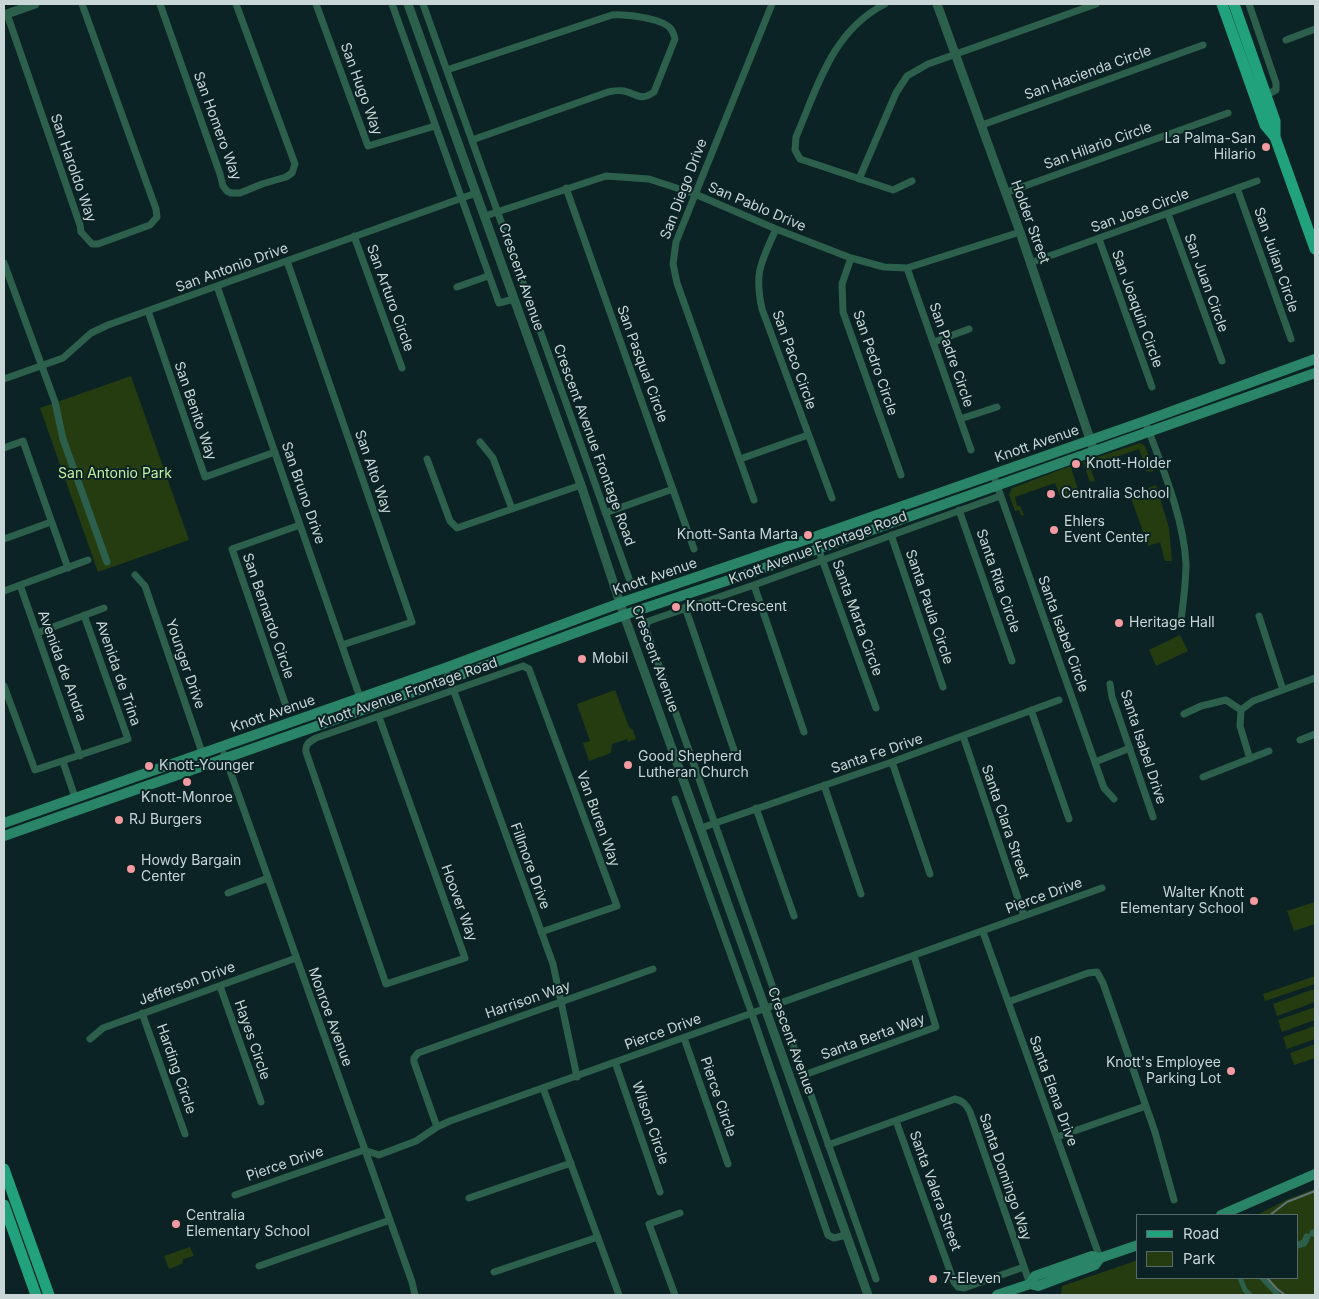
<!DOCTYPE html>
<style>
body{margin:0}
#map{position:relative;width:1319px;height:1299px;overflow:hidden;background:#0b2324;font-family:Inter,sans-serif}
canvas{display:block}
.frame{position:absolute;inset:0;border:5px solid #c8d6d7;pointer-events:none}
.legend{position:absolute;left:1136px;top:1214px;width:162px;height:65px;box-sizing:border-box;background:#0b2324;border:1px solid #576b6c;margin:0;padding:6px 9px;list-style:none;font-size:15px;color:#c8d6d7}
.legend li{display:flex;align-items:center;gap:10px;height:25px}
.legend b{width:25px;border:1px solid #576b6c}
</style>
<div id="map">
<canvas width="1319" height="1299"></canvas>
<div class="frame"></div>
<ul class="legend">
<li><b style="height:6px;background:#22a27c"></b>Road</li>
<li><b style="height:14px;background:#253c11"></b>Park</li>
</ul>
</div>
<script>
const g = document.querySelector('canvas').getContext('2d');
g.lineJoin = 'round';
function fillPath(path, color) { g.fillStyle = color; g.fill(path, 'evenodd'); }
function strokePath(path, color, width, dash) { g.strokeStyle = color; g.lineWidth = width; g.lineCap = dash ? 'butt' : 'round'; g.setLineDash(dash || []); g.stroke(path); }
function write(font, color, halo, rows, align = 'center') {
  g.font = font + ' Inter,sans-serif'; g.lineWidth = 4; g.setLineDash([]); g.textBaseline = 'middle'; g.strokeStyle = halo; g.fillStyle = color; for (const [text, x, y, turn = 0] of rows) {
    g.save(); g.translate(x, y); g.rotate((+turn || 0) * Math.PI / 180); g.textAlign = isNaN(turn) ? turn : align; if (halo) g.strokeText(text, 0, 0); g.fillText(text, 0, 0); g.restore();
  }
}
fillPath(new Path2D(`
 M131,376L189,540L98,572L40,408Z
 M1140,443L1145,446L1154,471L1147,472L1139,449L1090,466L1095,481L1090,482L1083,462Z
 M1068,467H1071L1079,493L1061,499L1055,483L1015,497L1017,506H1020L1024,515L1021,516L1019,510L1015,511L1009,495L1012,488Z
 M1156,485L1169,528L1172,561H1165L1160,542L1148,546L1130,495Z
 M1180,635L1188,651L1156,666L1149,650Z
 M615,690L629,727L633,730L636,739L628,742L627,739L612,744L611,753L589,761L583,743L590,741L577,704Z
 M1315,902V924L1294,931L1287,911Z
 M1315,976V984L1265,1001L1263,994Z
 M1311,990H1315V1002L1277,1016L1273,1004Z
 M1315,1007V1020L1282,1032L1278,1020Z
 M1315,1026V1039L1287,1049L1283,1037Z
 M1315,1044V1058L1294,1065L1290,1053Z
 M1315,1189V1295H1061L1062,1286L1138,1260V1278H1298V1215H1257L1288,1199Z
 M190,1247L194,1256L183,1259L182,1264L169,1269L164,1256Z`), '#253c11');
strokePath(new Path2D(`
 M1240,1278L1245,1290L1250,1295
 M1262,1278L1278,1295`), '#2c604d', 5);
strokePath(new Path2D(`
 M160,4L220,174L223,186L227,191L231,193H240L262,184L286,177L292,173L295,164L236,4
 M316,4L368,146L435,126
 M392,4L499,303L514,299
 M423,4L631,584
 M885,4C832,31 818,86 796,137L795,150L800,159L893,190L912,181
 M1249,4L1276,83V90L1266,95
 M7,14L80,225L81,232L92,244H98L150,225L157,217L156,209L82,4
 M1286,40L1315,29
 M447,70L612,15C625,14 661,18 670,28C673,31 674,35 675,39L654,92C640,102 638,94 624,91C619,90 613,91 608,92L472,140
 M982,125L1203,45
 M859,179L896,93L907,76L928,64L1096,4
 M566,188L694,549
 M1237,188L1291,339
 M1005,193L1228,113
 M1168,214L1222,361
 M485,216L606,176L649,179L695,194L776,229L851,258L884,267L907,268L1020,232
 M776,229C761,263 754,272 762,309L832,498
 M354,236L402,368
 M1099,239L1152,387
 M851,258L842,284L843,312L901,475
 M287,261L412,622L342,645
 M4,263L55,402L63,439L107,562
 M1030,263L1257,181
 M907,268L971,450
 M217,286L364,709
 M457,287L488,276
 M148,311L205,477L275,452
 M934,342L969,329
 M4,379L63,358L91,333L108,325L476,193
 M960,419L997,407
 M1145,421C1161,464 1184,518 1186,564C1186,583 1183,603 1181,621
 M480,442L493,458L512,509
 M4,448L23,441L68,568
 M427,459L450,521L457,528L581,485
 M740,459L808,435
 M993,474L1104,788L1114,799
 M754,500L677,283L673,264L676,242L772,4
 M959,510L1012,661
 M605,513L673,489
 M891,535L943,687
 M814,537L876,708
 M4,539L51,522
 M135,575L145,586L206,764
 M20,585L80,756
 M754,585L804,732
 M4,591L88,560
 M685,607L737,759
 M1259,616L1283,690
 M37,633L104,608
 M448,675L553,964L577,1077
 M1110,684L1112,697L1153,817
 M4,686L35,770L128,739L84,615
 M285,703L232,549L300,525
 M1031,710L1069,819
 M1241,710L1240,726L1250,759
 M1184,714L1201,706L1226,700L1241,710L1253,701L1315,678
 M379,717L465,958L386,984L306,752C305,744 309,742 316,738L523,666L529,669L617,906L541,932
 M963,736L1024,916
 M1300,740L1315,734
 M224,754L412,1282L415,1295
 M63,762L75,797
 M892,762L930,874
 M1095,762L1130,748
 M1203,777L1269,751
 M824,785L861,894
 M675,799L752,1014L828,1235L834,1238L846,1235
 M756,808L794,916
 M701,828L892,762L1059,700
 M228,893L268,878
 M983,932L1100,1258
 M220,986L261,1102
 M1008,1002L1088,973L1097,972L1103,983L1155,1132L1174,1200
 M142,1013L185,1134
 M684,1038L728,1164
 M90,1039L103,1028L296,958
 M615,1062L660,1192
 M804,1075L936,1027L914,956
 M543,1088L619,1295
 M896,1121L954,1282L958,1287L964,1288L1024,1267
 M437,1127L414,1062V1058L418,1053L653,969
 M1057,1137L1146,1106
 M828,1145L955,1099C963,1101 966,1104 970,1112L1030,1284
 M235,1195L364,1150L379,1155L416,1141L437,1127L450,1121L1102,888
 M469,1198L571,1163
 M1313,1233H1315
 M1298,1245L1304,1243L1307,1237
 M259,1266L390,1220
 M494,1272L598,1237
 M876,1279L646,629V624L649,621L754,585L1000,496
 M675,1295L649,1224L680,1213`), '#2c604d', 7);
strokePath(new Path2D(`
 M408,4L581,485L624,615L868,1295
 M937,4L1020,232L1094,451
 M4,15L35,4`), '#2c604d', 9);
strokePath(new Path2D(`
 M4,823L445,668L620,603L814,537L1145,421L1315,359
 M4,836L422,689L624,615L750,573L1315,373
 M1221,1215L1315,1174
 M1030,1284L1035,1276L1092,1256L1100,1258
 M997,1295L1030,1284L1038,1286L1062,1277L1095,1265L1100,1258L1138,1245`), '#2a8568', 10);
strokePath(new Path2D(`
 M1222,4L1265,125L1275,137
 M1234,4L1275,121V137L1315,249
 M4,1169L49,1295
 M4,1205L36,1295`), '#22a27c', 11);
strokePath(new Path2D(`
 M1270,1215L1287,1202L1315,1191
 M1267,1278L1277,1289L1285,1295`), '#617475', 2);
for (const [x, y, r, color] of [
 [1266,147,5,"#f49aa0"],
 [1076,464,5,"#f49aa0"],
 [1051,494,5,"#f49aa0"],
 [1054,530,5,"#f49aa0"],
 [808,535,5,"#f49aa0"],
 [676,607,5,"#f49aa0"],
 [1119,623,5,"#f49aa0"],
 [582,659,5,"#f49aa0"],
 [628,765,5,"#f49aa0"],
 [149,766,5,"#f49aa0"],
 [187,782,5,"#f49aa0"],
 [119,820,5,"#f49aa0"],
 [131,869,5,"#f49aa0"],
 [1254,901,5,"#f49aa0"],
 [1231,1071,5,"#f49aa0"],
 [176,1224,5,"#f49aa0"],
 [933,1279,5,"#f49aa0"]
]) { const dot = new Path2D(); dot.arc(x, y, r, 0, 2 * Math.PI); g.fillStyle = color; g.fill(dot); strokePath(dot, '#0b2324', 2); }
write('14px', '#c8d6d7', '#0b2324', [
 ["San Hacienda Circle",1088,73,-20],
 ["San Hugo Way",361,89,70],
 ["San Homero Way",217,126,70],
 ["San Hilario Circle",1098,146,-20],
 ["San Haroldo Way",73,168,71],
 ["San Diego Drive",684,189,-69],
 ["San Pablo Drive",757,207,23],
 ["San Jose Circle",1140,211,-20],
 ["Holder Street",1030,222,70],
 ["San Julian Circle",1276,260,71],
 ["San Antonio Drive",232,268,-20],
 ["Crescent Avenue",521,277,71],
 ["San Juan Circle",1206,283,70],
 ["San Arturo Circle",390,298,70],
 ["San Joaquin Circle",1137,309,70],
 ["San Padre Circle",951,355,71],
 ["San Paco Circle",794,360,70],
 ["San Pedro Circle",875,363,71],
 ["San Pasqual Circle",642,364,70],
 ["San Benito Way",195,411,71],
 ["Knott Avenue",1037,444,-19],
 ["Crescent Avenue Frontage Road",594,445,70],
 ["San Alto Way",373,472,71],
 ["San Bruno Drive",303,493,71],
 ["Knott Avenue Frontage Road",818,548,-20],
 ["Knott Avenue",655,577,-19],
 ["Santa Rita Circle",998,581,71],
 ["Santa Paula Circle",929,607,71],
 ["San Bernardo Circle",268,616,71],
 ["Santa Marta Circle",857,618,70],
 ["Santa Isabel Circle",1063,634,70],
 ["Crescent Avenue",655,659,70],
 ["Younger Drive",185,664,71],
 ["Avenida de Andra",62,666,70],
 ["Avenida de Trina",118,673,71],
 ["Knott Avenue Frontage Road",408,693,-19],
 ["Knott Avenue",273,714,-19],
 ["Santa Isabel Drive",1143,747,72],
 ["Santa Fe Drive",877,754,-19],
 ["Van Buren Way",598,819,70],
 ["Santa Clara Street",1005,822,71],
 ["Fillmore Drive",530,866,70],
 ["Pierce Drive",1044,896,-20],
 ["Hoover Way",459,903,70],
 ["Jefferson Drive",187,984,-20],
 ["Harrison Way",528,1000,-19],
 ["Monroe Avenue",330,1017,70],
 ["Pierce Drive",663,1032,-20],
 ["Santa Berta Way",873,1037,-20],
 ["Hayes Circle",252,1040,71],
 ["Crescent Avenue",791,1041,70],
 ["Harding Circle",176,1069,71],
 ["Santa Elena Drive",1053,1091,70],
 ["Pierce Circle",718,1097,71],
 ["Wilson Circle",650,1123,71],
 ["Pierce Drive",285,1164,-19],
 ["Santa Domingo Way",1005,1177,71],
 ["Santa Valera Street",935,1191,70]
]);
write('14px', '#c8d6d7', '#0b2324', [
 ["La Palma-San",1256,139,"right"],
 ["Hilario",1256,155,"right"],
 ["Knott-Holder",1086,464],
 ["Centralia School",1061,494],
 ["Ehlers",1064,522],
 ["Event Center",1064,538],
 ["Knott-Santa Marta",798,535,"right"],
 ["Knott-Crescent",686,607],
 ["Heritage Hall",1129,623],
 ["Mobil",592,659],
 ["Good Shepherd",638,757],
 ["Lutheran Church",638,773],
 ["Knott-Younger",159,766],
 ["Knott-Monroe",187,798,"center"],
 ["RJ Burgers",129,820],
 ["Howdy Bargain",141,861],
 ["Center",141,877],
 ["Walter Knott",1244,893,"right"],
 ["Elementary School",1244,909,"right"],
 ["Knott's Employee",1221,1063,"right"],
 ["Parking Lot",1221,1079,"right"],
 ["Centralia",186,1216],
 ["Elementary School",186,1232],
 ["7-Eleven",943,1279]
], 'left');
write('14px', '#c2efa1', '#0b2324', [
 ["San Antonio Park",115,474]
]);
</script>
